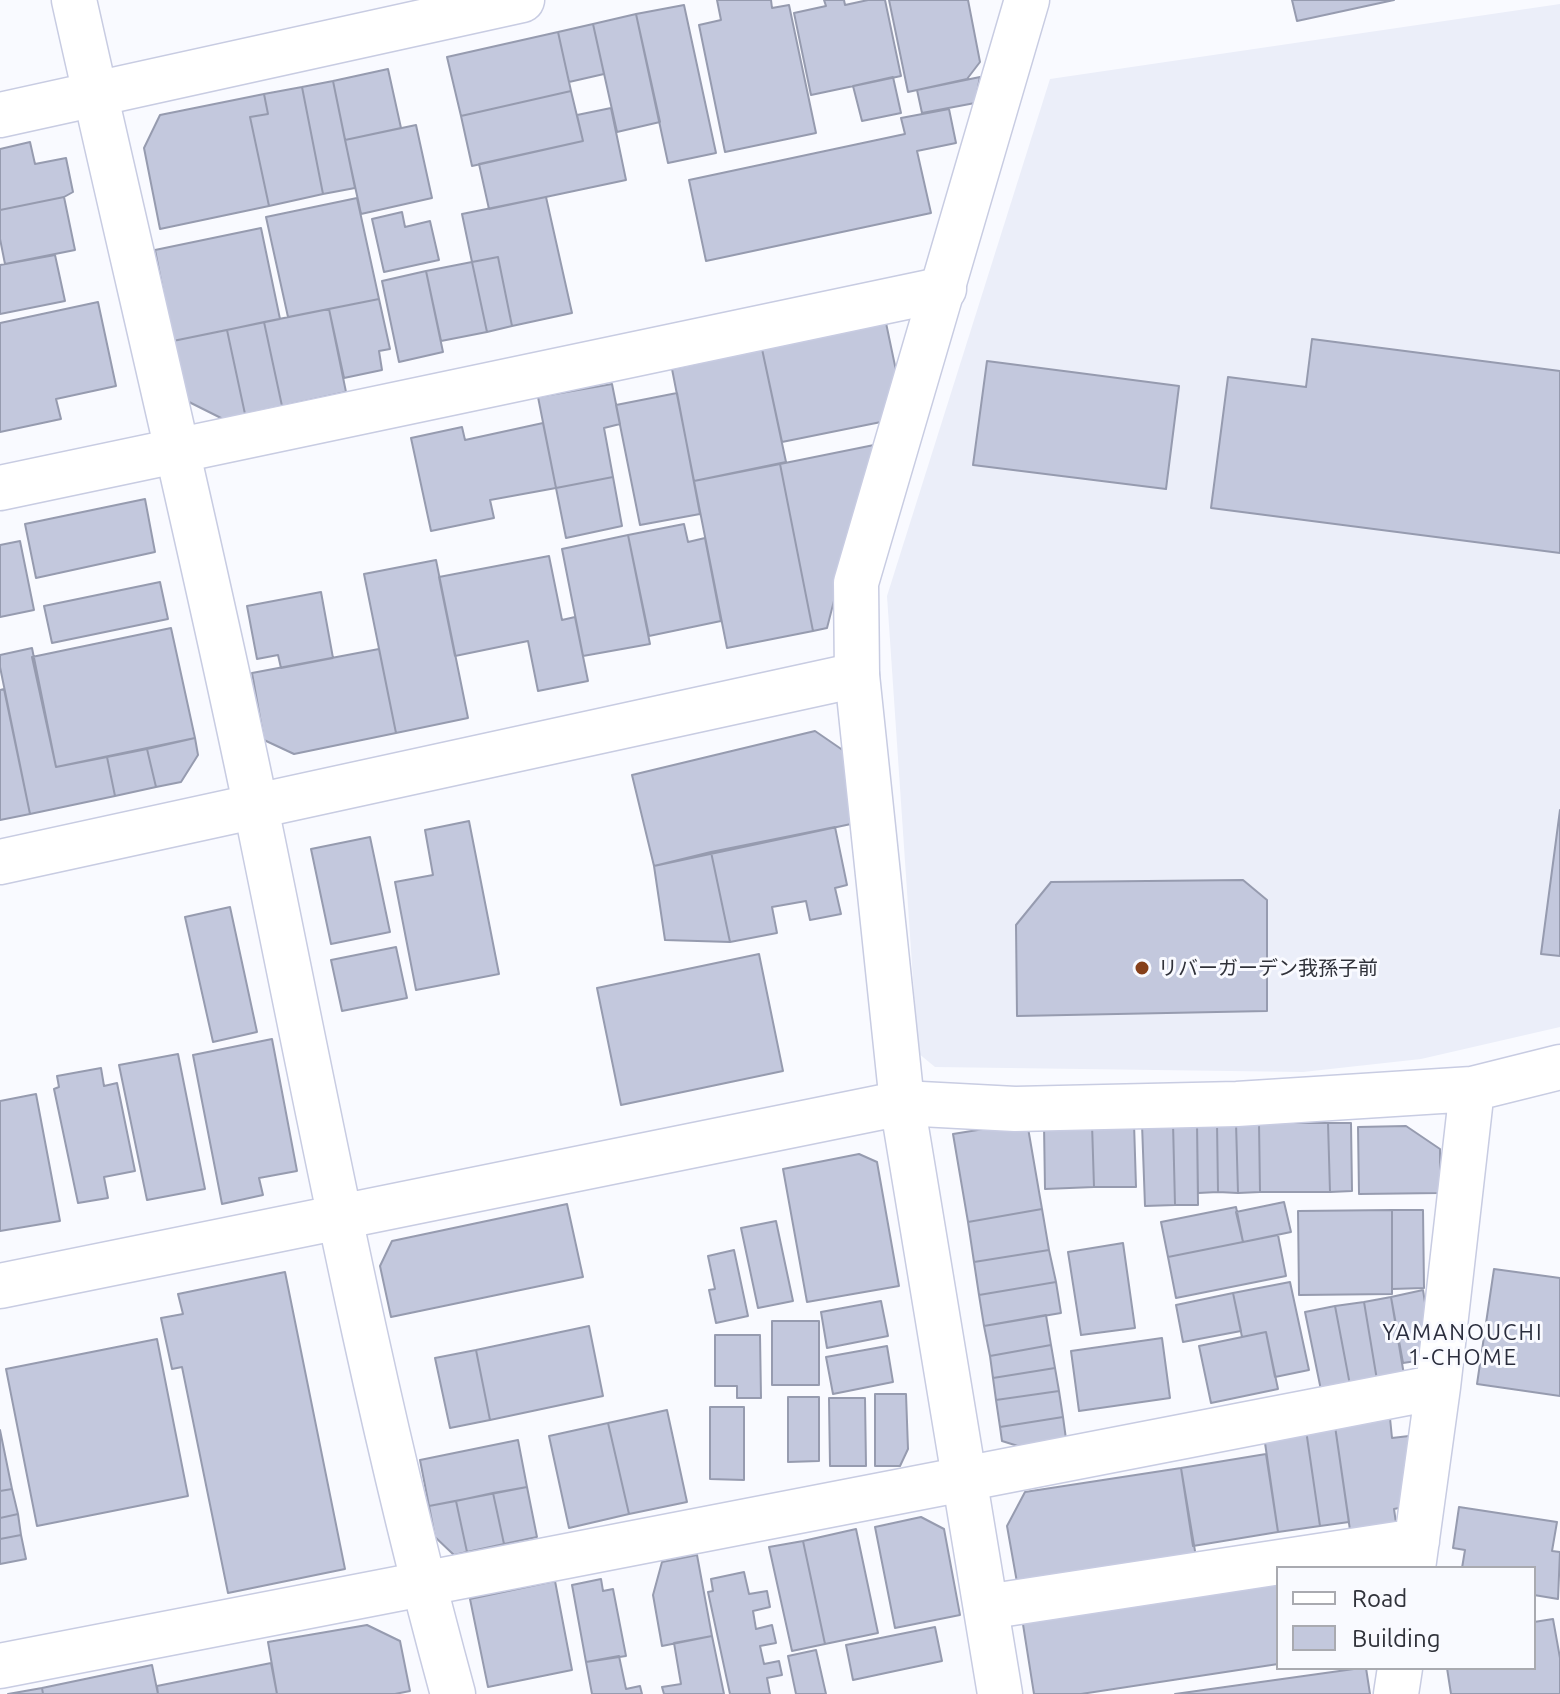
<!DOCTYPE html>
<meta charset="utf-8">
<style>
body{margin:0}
#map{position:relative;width:1560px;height:1694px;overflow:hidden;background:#f9faff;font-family:Ubuntu,sans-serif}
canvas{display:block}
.legend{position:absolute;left:1276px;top:1566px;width:260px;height:104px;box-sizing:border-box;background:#f9faff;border:2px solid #a9aab0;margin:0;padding:10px 14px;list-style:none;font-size:24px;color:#30323a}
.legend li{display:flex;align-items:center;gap:16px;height:40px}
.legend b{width:40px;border:2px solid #a9aab0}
</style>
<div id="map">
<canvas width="1560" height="1694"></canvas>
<ul class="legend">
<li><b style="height:10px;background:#fff"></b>Road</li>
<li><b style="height:22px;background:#c3c8dd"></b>Building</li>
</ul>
</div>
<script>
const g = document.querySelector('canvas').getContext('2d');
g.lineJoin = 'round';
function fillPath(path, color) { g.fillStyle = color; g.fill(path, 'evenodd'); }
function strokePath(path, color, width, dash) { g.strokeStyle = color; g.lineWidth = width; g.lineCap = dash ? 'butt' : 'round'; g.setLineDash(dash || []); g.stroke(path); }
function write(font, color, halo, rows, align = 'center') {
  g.font = font + ' Ubuntu,"Noto Sans JP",sans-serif'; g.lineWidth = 6; g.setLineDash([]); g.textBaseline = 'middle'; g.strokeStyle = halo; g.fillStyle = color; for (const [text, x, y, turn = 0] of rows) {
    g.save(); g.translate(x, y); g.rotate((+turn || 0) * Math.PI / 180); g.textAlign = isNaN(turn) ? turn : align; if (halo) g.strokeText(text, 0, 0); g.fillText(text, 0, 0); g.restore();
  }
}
fillPath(new Path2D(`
 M1560,4V1027L1421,1059L1303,1072L935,1067L918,1053L887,596L1050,79Z`), '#ebeef9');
const building = new Path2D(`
 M717,0H771L772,8L789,5L816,133L725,152L699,25L721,20Z
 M824,0H844L845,5L868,0H885L901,76L811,95L794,13L826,6Z
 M889,0H968L980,62L967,79L908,92Z
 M1292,0H1394L1297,21Z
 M684,5L716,153L668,163L636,14Z
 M636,14L660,122L617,132L593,24Z
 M593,24L604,74L569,82L558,32Z
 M558,32L571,91L461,116L447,57Z
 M388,69L401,128L345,140L333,81Z
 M893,77L901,113L862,121L853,86Z
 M980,77L975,103L922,113L917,90Z
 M333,81L355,188L323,194L302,87Z
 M302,87L323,194L269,206L250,117L268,114L264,94Z
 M571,91L583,141L472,166L461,116Z
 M264,94L268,114L250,117L269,206L160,229L144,148L160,115Z
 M611,108L626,180L489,209L479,164L583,141L577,115Z
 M949,109L956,143L917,151L931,213L706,261L689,180L905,134L901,118Z
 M416,125L432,198L361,214L345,140Z
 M30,142L35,164L66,158L73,192L64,197L0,210V149Z
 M64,197L75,250L5,264L0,239V210Z
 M546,197L572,313L512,326L498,257L472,262L462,214Z
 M357,198L379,299L288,317L266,217Z
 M402,212L405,227L430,221L439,260L384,272L372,219Z
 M261,228L280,319L173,341L155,250Z
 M55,255L65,301L0,314V265Z
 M498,257L512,326L487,332L472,262Z
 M472,262L487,332L441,341L426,271Z
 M426,271L443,352L399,362L382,281Z
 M379,299L390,349L379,351L382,370L344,378L329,309Z
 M98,302L116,386L56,399L61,419L0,432V323Z
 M329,309L346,392L282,406L264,322Z
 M264,322L282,406L245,414L227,330Z
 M886,323L898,380L881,422L782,442L762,349Z
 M227,330L245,414L223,419L185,400L173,341Z
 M1312,339L1560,371V553L1211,508L1228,377L1306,387Z
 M762,349L786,462L694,481L672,369Z
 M987,361L1179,386L1166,489L973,465Z
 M612,384L620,424L604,428L613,477L556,488L538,397Z
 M677,393L700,514L640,525L616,405Z
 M543,423L556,488L490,500L494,518L431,531L411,438L462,427L465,440Z
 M874,445L827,628L813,631L780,464Z
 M780,464L813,631L727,648L694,481Z
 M613,477L622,526L566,538L556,488Z
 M145,499L155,552L36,578L25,524Z
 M684,524L688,542L705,538L721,621L649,636L628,535Z
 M628,535L650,644L583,656L562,549Z
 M20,541L34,610L0,617V545Z
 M549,556L562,620L575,617L588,681L538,691L528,641L455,656L439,577Z
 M436,560L468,718L396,733L364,574Z
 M160,582L168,619L52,643L44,606Z
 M321,592L333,658L281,668L278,655L257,659L247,606Z
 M171,628L195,738L56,767L32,657Z
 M32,648L56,767L107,757L115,796L30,814L0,667V655Z
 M379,649L396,733L294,754L264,740L252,673Z
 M4,689L30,814L0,820V690Z
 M815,731L847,753L851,824L654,866L632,775Z
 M195,738L198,755L181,782L156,787L147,749Z
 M147,749L156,787L115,796L107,757Z
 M1560,810V956L1541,954Z
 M469,821L499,974L416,990L395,882L433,875L425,830Z
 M835,827L847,885L835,888L841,914L810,920L806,901L772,907L777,933L730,942L711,852Z
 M370,837L390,932L331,944L311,849Z
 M711,852L730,942L665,940L654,866Z
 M1243,880L1267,900V1011L1017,1016L1016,925L1051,882Z
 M230,907L257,1032L213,1042L185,917Z
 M396,947L407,998L342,1011L331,960Z
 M759,954L783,1071L621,1105L597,988Z
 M272,1039L297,1171L259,1178L263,1195L222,1204L193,1055Z
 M178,1054L205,1189L147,1200L119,1065Z
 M101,1068L104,1086L117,1083L135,1171L104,1177L108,1198L78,1203L54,1089L59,1087L57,1076Z
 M36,1094L60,1221L0,1231V1101Z
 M1027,1122L1042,1209L968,1222L953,1134Z
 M1134,1123L1136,1187H1094L1092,1124Z
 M1173,1123L1175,1205L1145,1206L1142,1124Z
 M1173,1123H1197L1198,1205H1175Z
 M1197,1123H1217L1218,1192L1198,1193Z
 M1217,1123H1236L1238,1193L1218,1192Z
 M1236,1123H1259L1260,1192L1238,1193Z
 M1259,1123H1328L1330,1192H1260Z
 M1328,1123H1351L1352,1191L1330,1192Z
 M1092,1124L1094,1187L1045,1189L1044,1125Z
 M1406,1126L1440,1149V1193L1359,1194L1358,1127Z
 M859,1154L877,1162L899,1286L807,1302L783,1169Z
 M1284,1202L1291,1232L1243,1242L1236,1212Z
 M567,1204L583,1277L391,1317L380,1266L392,1241Z
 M1236,1207L1243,1242L1168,1257L1161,1222Z
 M1042,1209L1049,1250L974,1262L968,1222Z
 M1392,1210V1294L1299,1295L1298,1211Z
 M1392,1210H1423L1424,1288L1392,1289Z
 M776,1221L793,1301L758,1308L741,1228Z
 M1278,1235L1286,1276L1176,1298L1168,1257Z
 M1123,1243L1135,1328L1081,1335L1068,1252Z
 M734,1250L748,1316L716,1323L709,1290L715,1289L708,1256Z
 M1049,1250L1056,1282L979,1295L974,1262Z
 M1494,1269L1560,1278V1396L1477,1384Z
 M285,1272L345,1569L228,1593L182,1367L172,1369L161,1318L183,1314L178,1294Z
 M1056,1282L1061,1313L984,1326L979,1295Z
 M1290,1282L1309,1370L1275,1377L1266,1332L1242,1337L1233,1293Z
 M1423,1290L1429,1328L1416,1361L1403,1363L1391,1297Z
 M1233,1293L1241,1331L1183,1342L1176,1305Z
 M1391,1297L1404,1375L1377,1380L1364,1302Z
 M881,1301L888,1336L827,1348L821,1312Z
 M1364,1302L1377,1380L1350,1385L1335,1306Z
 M1335,1306L1350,1385L1321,1390L1305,1312Z
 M1046,1315L1051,1345L990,1356L984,1326Z
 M772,1321H819V1385H772Z
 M589,1326L603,1396L490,1420L476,1350Z
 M1266,1332L1278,1389L1211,1403L1199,1346Z
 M715,1335H760L761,1398H737V1386H715Z
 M1162,1338L1170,1398L1079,1411L1071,1351Z
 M157,1339L188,1496L37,1526L6,1369Z
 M1051,1345L1055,1368L993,1378L990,1356Z
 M887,1346L893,1382L833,1394L826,1357Z
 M476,1350L490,1420L450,1428L435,1358Z
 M1055,1368L1059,1391L996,1400L993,1378Z
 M1059,1391L1063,1417L1000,1427L996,1400Z
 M875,1394H906L908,1449L900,1466H875Z
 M788,1397H819V1461L788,1462Z
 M829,1398H865L866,1466H830Z
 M710,1407H744V1480L710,1479Z
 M667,1410L687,1502L629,1514L608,1423Z
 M1063,1417L1066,1439L1018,1446L1002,1441L1000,1427Z
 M1390,1418L1392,1438L1409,1436V1506L1394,1509L1397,1530L1351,1537L1335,1426Z
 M608,1423L629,1514L569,1528L549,1436Z
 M1335,1426L1349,1522L1320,1526L1306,1430Z
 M0,1430L12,1489L0,1491Z
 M1306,1430L1320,1526L1278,1532L1264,1436Z
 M518,1440L527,1487L429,1506L420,1460Z
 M1266,1454L1278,1532L1193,1546L1181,1468Z
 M1181,1468L1196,1557L1018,1588L1007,1526L1025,1492Z
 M527,1487L537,1537L504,1544L493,1493Z
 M12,1489L18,1514L0,1518V1491Z
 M493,1493L504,1544L467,1552L456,1501Z
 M456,1501L467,1552L454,1555L435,1537L429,1506Z
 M1459,1507L1557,1522L1552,1551L1560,1552L1558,1599L1534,1595V1568H1462L1465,1550L1453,1548Z
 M18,1514L21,1535L0,1539V1518Z
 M921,1517L944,1529L960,1615L895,1628L875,1527Z
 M856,1529L878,1633L825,1644L803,1541Z
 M21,1535L26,1559L0,1564V1539Z
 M803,1541L825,1644L792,1651L769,1547Z
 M697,1555L712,1636L662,1646L653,1595L662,1562Z
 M744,1572L749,1594L767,1591L770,1607L753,1611L756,1629L772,1625L776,1643L760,1646L764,1664L779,1661L782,1675L767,1678L770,1694H730L708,1592L713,1591L711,1579Z
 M601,1579L603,1591L613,1589L626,1656L586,1662L572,1585Z
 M1278,1580V1664L1081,1694H1034L1022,1618Z
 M555,1581L572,1670L488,1687L470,1599Z
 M1553,1619L1560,1658V1694H1451L1447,1668H1534V1622Z
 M367,1625L400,1641L410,1691L395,1694H277L268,1642Z
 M935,1627L942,1661L853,1680L846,1645Z
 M712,1636L724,1694H664L662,1687L681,1684L674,1643Z
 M816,1650L826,1694H796L788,1656Z
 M619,1656L626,1689L640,1686L642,1694H592L586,1662Z
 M271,1663L277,1694H158L157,1686Z
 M152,1665L158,1694H43L42,1688Z
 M1361,1668H1366L1370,1694H1175Z
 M42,1688L43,1694H8Z`);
fillPath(building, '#c3c8dd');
strokePath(building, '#969baf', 2);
const street = new Path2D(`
 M0,115L522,0
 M0,488L944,289
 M0,862L857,675
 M902,1103L1015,1109L1237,1104L1472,1089L1560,1067
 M1438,1387L1472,1089
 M986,1607L1417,1541
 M0,1666L1438,1387L1413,1568
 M1396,1694L1400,1668`);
const secondary = new Path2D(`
 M74,0C134,269 200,538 256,808C317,1104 373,1403 453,1694
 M0,1286L902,1103
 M1000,1694L902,1103L857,675L856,583L1027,0`);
strokePath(street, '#c8cce2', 47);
strokePath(secondary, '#c8cce2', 47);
strokePath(street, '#fff', 44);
strokePath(secondary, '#fff', 44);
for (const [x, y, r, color] of [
 [1142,968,8,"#86401a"]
]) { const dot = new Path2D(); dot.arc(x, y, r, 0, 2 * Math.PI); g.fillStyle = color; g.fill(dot); strokePath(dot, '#f9faff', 3); }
write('20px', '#30323a', '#f9faff', [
 ["リバーガーデン我孫子前",1158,968]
], 'left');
g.letterSpacing = '2px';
write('22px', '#2a2d3d', '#f9faff', [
 ["YAMANOUCHI",1463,1333],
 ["1-CHOME",1463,1358]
]);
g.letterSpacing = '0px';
</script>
